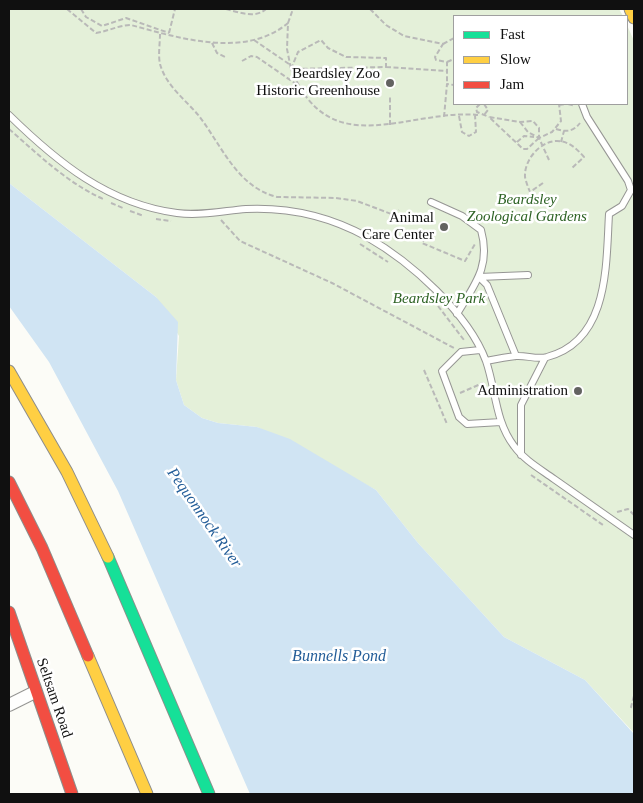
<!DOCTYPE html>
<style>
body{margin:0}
#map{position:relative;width:643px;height:803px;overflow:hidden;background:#fcfcf7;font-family:Georgia,serif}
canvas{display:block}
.frame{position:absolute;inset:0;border:10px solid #101010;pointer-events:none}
.legend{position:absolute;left:453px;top:15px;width:175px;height:90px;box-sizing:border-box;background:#fff;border:1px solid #9f9f9f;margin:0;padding:6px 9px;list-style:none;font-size:15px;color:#101010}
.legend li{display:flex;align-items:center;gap:10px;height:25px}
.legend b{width:25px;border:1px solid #9f9f9f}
</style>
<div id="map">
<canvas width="643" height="803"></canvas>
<div class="frame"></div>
<ul class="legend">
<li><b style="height:6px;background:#16e098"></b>Fast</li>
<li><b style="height:6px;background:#ffcf43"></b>Slow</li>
<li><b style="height:6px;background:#f24e42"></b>Jam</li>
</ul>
</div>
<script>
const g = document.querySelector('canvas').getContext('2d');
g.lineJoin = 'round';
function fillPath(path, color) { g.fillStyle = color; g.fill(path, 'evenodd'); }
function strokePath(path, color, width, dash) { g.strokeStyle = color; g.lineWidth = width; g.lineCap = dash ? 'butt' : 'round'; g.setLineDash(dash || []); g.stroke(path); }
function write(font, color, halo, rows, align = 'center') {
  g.font = font + ' Georgia,serif'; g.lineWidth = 5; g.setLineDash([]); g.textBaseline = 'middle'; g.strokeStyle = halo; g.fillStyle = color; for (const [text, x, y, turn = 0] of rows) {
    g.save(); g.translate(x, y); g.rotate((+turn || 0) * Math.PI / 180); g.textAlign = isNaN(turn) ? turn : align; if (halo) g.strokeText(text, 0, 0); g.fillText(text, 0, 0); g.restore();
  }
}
fillPath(new Path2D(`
 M9,9H619L623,16H454V104H627V25L634,41V733L585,680L504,637L418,543L376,490L257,427L218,423L202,418L184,405L176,380L179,336L156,297L9,183Z`), '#e4f0d9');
fillPath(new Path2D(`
 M9,183L156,297L178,322L176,380L184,405L202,418L218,423L257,427L290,439L376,490L418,543L504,637L585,680L634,734V794H250L118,491L49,362L9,306Z`), '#d0e4f3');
const lane = new Path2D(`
 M9,115C57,162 108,204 177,213C200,216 223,211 246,209C290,207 329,216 367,237C411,262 468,313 486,361C496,390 495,421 514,446C524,460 540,469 554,479C581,498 607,516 634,535
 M431,202L462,216L481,230C491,266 475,284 457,314
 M479,277L487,285L516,356
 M479,277L528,275
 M480,350L461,352L442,371L459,417L467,424L501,422
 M486,361C496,359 506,357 516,356C526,355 537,360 547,357C609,341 606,266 609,214L622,206L631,190L628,181L587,117L582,104
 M521,455V405L545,358`);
const street = new Path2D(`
 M9,705L35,692`);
const fast = new Path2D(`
 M108,557L209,794`);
const slow = new Path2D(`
 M630,9L634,18
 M9,371L67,472L108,557
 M88,656L147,794`);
const jam = new Path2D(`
 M9,482L42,548L88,656
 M9,612L72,794`);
strokePath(lane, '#969694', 8);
strokePath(street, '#969694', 14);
strokePath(fast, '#8d8d8b', 13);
strokePath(slow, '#8d8d8b', 13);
strokePath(jam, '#8d8d8b', 13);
strokePath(new Path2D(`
 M67,9L96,33C109,31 119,25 131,25C179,38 245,59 288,23L287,49L291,69
 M81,9L86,17L102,26L126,18L169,33
 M226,9C238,12 255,19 266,9
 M370,9L386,25L404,36L443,44L435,57L436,60L447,62V84
 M288,23L293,9
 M169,33L175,9
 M160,34C160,43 158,55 160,64C166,86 186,100 199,116C222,146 237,187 277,197L336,198L357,201L394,215L399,210
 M254,40L289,64
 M212,43L217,53L227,58
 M443,44L454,38
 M242,61L251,56L257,57L296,84
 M447,62L454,59
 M386,67L447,71
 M291,69L298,52L321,40L328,48L346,57L386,58V67L291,69C330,165 408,108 479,115
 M480,104L476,108L477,112L489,117
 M484,104L488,110L484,115
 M568,104L575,106
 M559,105L565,104
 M459,116L462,132L469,136L476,132L475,115
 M444,117L447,84L454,85
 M520,122L528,132L539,138L552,132L561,121L559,104
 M390,125V95
 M9,129C39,155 66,182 103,199
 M556,129C566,132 573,132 580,123
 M539,138L527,149H523L489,117L520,122L533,121L539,128V138L549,160
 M517,142L524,136L534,137
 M561,142L564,131
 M543,183L530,192C528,187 526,182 525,177C524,160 540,141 557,141C569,141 577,149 584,157L572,168
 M111,203L123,208
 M130,211L144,216
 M156,219L171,221
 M221,220L240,241L332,283L454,348
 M425,237L422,243L465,261L475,244
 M360,244L388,262
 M438,306L464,340
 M424,370L447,424
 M460,393L483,383
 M531,475L603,525
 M617,512L628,509L634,515
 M634,696L631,707L634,709`), '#b9b9b8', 2, [5, 2.5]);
strokePath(lane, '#fffffe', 6);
strokePath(street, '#fffffe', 12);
strokePath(fast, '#16e098', 11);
strokePath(slow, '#ffcf43', 11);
strokePath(jam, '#f24e42', 11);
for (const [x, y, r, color] of [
 [390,83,5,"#636361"],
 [444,227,5,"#636361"],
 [578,391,5,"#636361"]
]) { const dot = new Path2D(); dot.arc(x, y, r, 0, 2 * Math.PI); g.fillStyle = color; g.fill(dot); strokePath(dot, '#fff', 2); }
write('15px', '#101010', '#fff', [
 ["Beardsley Zoo",380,74],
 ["Historic Greenhouse",380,91],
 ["Animal",434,218],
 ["Care Center",434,235],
 ["Administration",568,391]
], 'right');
write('italic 15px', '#2e6325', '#fff', [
 ["Beardsley",527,200],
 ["Zoological Gardens",527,217],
 ["Beardsley Park",439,299]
]);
write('15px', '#101010', '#fff', [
 ["Seltsam Road",54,698,71]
]);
write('italic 16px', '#235d98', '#fff', [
 ["Pequonnock River",204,518,55],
 ["Bunnells Pond",339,657]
]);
</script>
